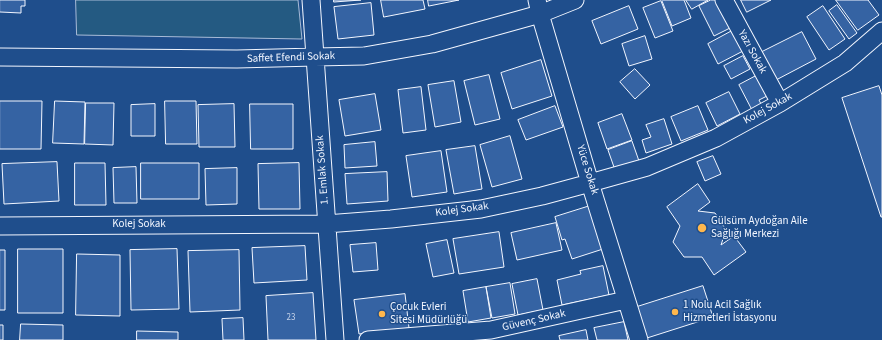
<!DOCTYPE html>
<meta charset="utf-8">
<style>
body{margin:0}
canvas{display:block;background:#1f4e8c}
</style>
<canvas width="882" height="340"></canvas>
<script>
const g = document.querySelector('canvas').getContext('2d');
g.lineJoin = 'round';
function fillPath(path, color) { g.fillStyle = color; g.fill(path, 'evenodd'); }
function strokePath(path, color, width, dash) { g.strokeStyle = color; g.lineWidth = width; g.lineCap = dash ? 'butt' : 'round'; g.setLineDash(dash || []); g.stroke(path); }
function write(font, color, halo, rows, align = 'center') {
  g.font = font + ' "Source Sans 3",sans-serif'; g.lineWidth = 3; g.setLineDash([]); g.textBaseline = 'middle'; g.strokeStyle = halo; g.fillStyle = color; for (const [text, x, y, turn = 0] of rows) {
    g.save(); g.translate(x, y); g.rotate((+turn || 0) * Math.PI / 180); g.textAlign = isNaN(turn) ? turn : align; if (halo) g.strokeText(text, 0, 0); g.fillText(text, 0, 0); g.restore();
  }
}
const green = new Path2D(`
 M76,0H298L302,39L77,35Z`);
fillPath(green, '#245a82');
strokePath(green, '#a8bbd7', 1);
const building = new Path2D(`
 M0,0H25V6H21V13L0,12Z
 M334,0H361L334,2Z
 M381,0H423L425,9L384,17Z
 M428,0H459L429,6Z
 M663,0H684L691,18L672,26L662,1Z
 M686,0H708L692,9Z
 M711,0H718L732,27L714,36L699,6Z
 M741,0H771L747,12Z
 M836,0H868L879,15L858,30Z
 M661,1L673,31L655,38L643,8Z
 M371,3L374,35L338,39L334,7Z
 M837,5L857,33L849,39L829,11Z
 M629,6L638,29L601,44L592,21Z
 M823,6L845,39L829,50L807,17Z
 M732,31L743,51L718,64L708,44Z
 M802,32L816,59L776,80L762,52Z
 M645,36L652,59L629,66L622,44Z
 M743,56L750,69L731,79L724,66Z
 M541,60L552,96L512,109L501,73Z
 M635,69L650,85L635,99L620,82Z
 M489,75L500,119L475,125L464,81Z
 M756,76L767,96L759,100L761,104L752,110L739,85Z
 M454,81L461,122L435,127L428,85Z
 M879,86L882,95V217H881L842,98Z
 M421,87L426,130L403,133L398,90Z
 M729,92L740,114L717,126L706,103Z
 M375,94L381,130L345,136L339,100Z
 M0,101H42L41,149H0Z
 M55,101L85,102L84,144L53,143Z
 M165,101H196L197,144H166Z
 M86,103H114L113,145L85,144Z
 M155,104V136H131V105Z
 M234,104L235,147H199L198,105Z
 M250,104H293V149H251Z
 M555,106L563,127L526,140L518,120Z
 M698,106L708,130L681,141L671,117Z
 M622,114L632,140L607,149L598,123Z
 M664,119L672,144L646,153L642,140L651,137L646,125Z
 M510,136L522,179L492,187L480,145Z
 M632,141L639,161L615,170L608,150Z
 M375,142L377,166L345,168L344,145Z
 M475,146L482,189L454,194L446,150Z
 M441,151L447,192L412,197L406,156Z
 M713,156L721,174L705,181L697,162Z
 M57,162L59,201L4,204L2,164Z
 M75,163H105L106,205H75Z
 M141,163H199V199H141Z
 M299,163L300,209H259L258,164Z
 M136,167L137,203H114L113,168Z
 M237,168V204L206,205L205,169Z
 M387,172L388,201L347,204L345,174Z
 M698,184L710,202L698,211L715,213L726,230L721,245L734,236L746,252L714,275L702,257H684L673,242L680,226L667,207Z
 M590,206L603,249L572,259L565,239L562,240L555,217Z
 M556,223L562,250L517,260L511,233Z
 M499,232L504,267L459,274L453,239Z
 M447,240L454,273L433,277L426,244Z
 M376,243L378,270L353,272L350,245Z
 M305,246L307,280L254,283L252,248Z
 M18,249H63V313H18Z
 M177,249L179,309L131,310L130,250Z
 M0,250H5V310H0Z
 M239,250L240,310L190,312L188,251Z
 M77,254L120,255V316L76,315Z
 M603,266L609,295L562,305L557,280L581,274L580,271Z
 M537,279L543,310L518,315L512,284Z
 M510,283L515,314L492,318L486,287Z
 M703,286L713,317L647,338L637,307Z
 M486,287L491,318L468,322L463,291Z
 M313,293L316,340H268L266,296Z
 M405,294L409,328L359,334L354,300Z
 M243,318L244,340H223L222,319Z
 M624,322L628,340H597L594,328Z
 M21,324L63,325V340H20Z
 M0,325H3V340H0Z
 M586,330L588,340H560L559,336Z
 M137,331L178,332V340H137Z`);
fillPath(building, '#3563a3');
strokePath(building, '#f2f6ff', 1);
const minor = new Path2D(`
 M311,0L335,340
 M537,0L540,14L590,183L639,340
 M724,0L780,103
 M0,57L237,59L315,57L364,56L432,44L540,14L575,0
 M0,226L326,224L391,219L481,209L542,196L590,183L647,167L716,138L780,103L845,63L882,31
 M368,340L491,330L626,300`);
strokePath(minor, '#f2f6ff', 19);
strokePath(minor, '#1f4e8c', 17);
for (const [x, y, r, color] of [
 [702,228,5,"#ffb74d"],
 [675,312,4,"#ffb74d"],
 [382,314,4,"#ffb74d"]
]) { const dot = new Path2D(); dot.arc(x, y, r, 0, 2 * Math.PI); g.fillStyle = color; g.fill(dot); strokePath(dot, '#1f4e8c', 1.5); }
write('9px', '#c3d1e8', null, [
 ["23",291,318]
]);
write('11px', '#f2f6ff', '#1f4e8c', [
 ["Yazı Sokak",752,52,61],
 ["Saffet Efendi Sokak",291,58,-2],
 ["Kolej Sokak",768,109,-29],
 ["1. Emlak Sokak",323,170,-94],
 ["Yüce Sokak",587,170,73],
 ["Kolej Sokak",462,210,-8],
 ["Kolej Sokak",139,225],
 ["Güvenç Sokak",534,321,-13]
]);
write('11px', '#f2f6ff', '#1f4e8c', [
 ["Gülsüm Aydoğan Aile",711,222],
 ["Sağlığı Merkezi",711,235],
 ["1 Nolu Acil Sağlık",683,306],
 ["Hizmetleri İstasyonu",683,319],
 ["Çocuk Evleri",390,308],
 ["Sitesi Müdürlüğü",390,321]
], 'left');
</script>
